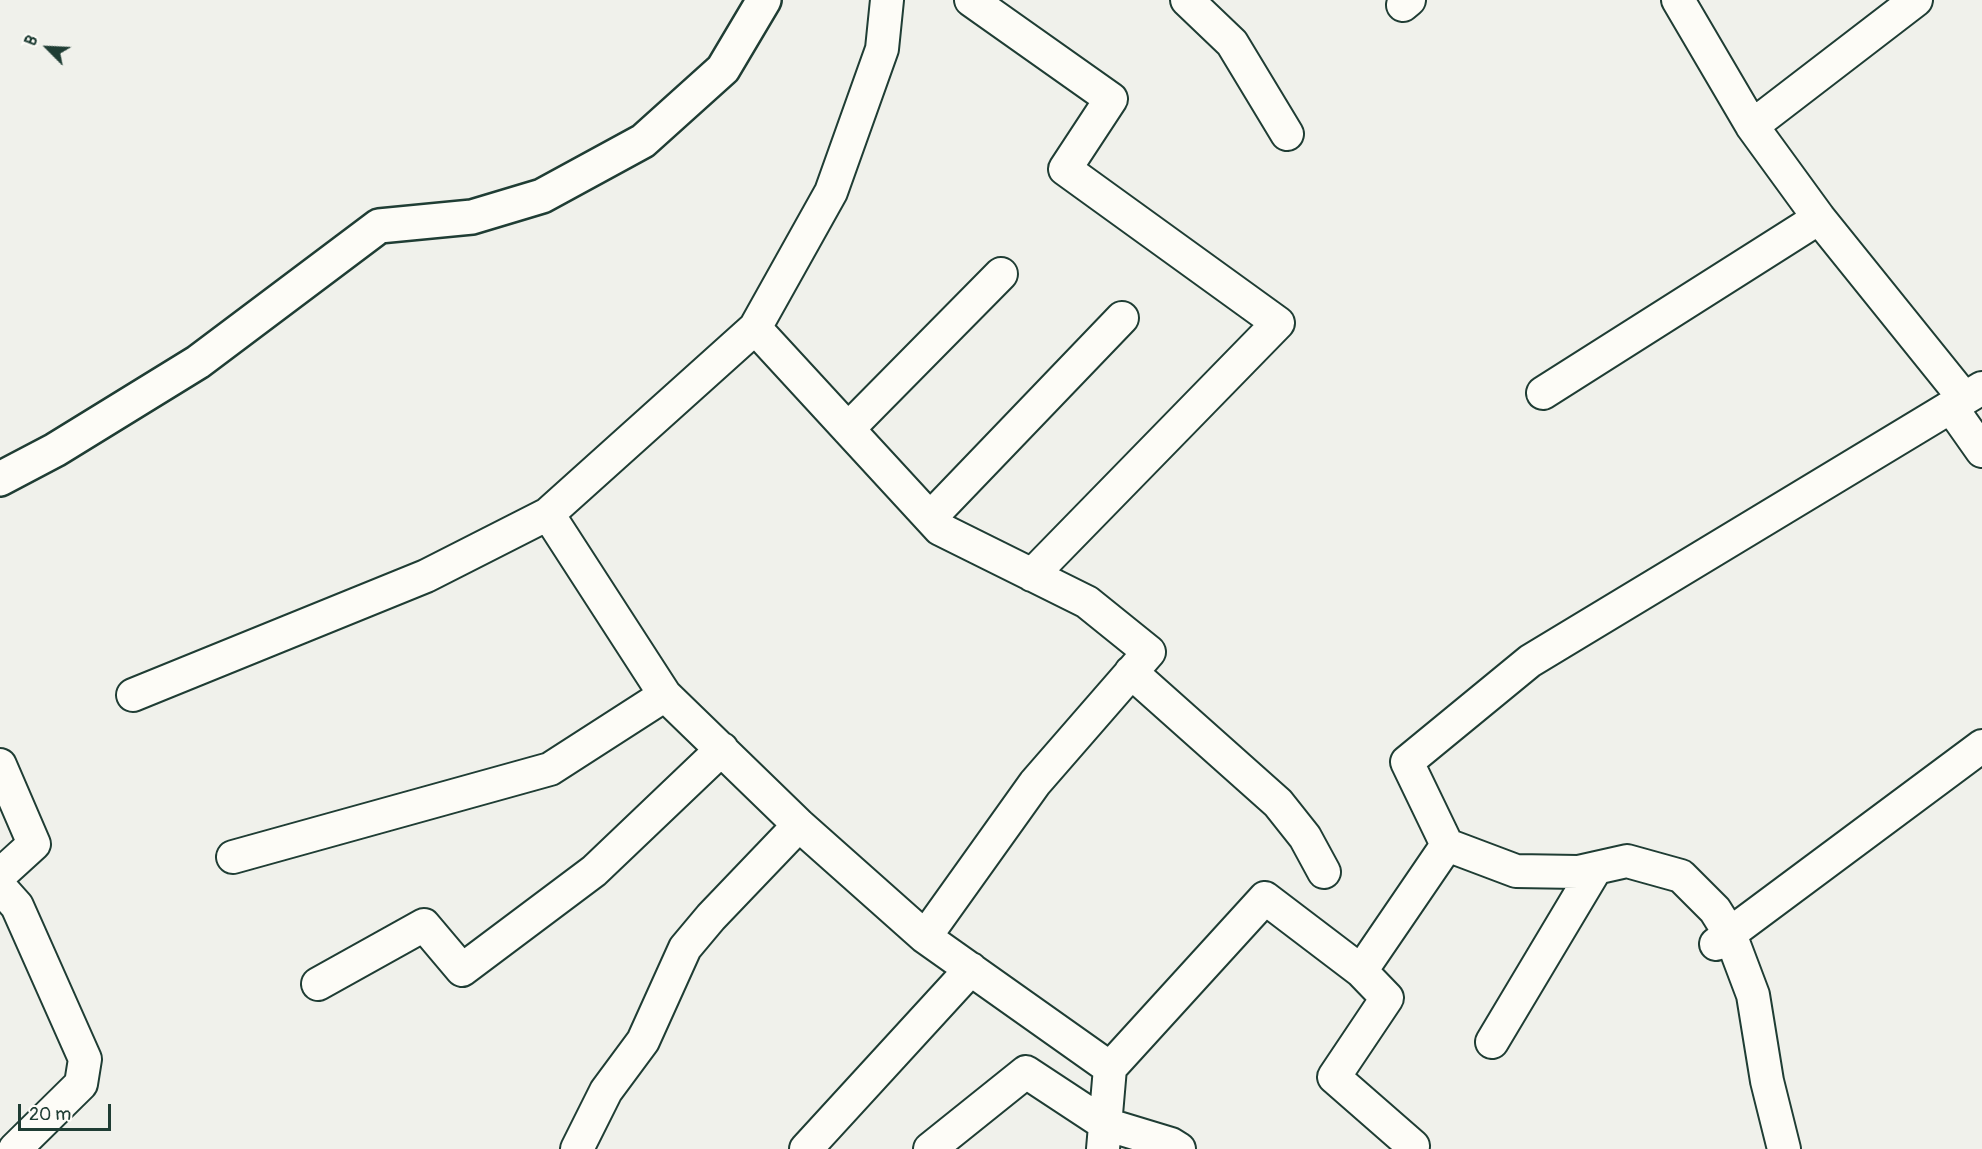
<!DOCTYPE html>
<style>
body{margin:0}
#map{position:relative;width:1982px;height:1149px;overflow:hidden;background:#f0f1eb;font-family:Pangolin,sans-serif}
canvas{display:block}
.north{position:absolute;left:18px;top:18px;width:60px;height:60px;-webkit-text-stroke:4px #fdfcf7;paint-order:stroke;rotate:294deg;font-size:16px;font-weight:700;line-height:24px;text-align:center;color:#1f3d34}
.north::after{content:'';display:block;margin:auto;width:21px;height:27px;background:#1f3d34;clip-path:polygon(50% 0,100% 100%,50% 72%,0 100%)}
.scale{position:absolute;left:18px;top:1104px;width:93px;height:27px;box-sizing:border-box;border:3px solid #1f3d34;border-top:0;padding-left:8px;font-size:18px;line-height:21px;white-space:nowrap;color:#1f3d34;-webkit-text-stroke:4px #fdfcf7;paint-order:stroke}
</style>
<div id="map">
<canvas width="1982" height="1149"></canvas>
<div class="north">B</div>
<div class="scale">20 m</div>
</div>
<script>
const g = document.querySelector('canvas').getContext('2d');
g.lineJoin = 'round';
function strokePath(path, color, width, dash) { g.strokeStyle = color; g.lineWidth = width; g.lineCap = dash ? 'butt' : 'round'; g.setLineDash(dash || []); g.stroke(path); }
const street = new Path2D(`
 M971,0L1111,99L1065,169L1278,323L1032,575
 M1187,0L1232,43L1287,134
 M1678,0L1752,126L1819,218L1964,398
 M1403,5L1409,0
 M1752,126L1916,0
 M755,328L940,529L1087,602L1149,652L1035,783L925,937
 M1543,393L1819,218
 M1951,407L1982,451
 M848,429L1001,274
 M548,514L665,695L799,825L925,937L1110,1068
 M930,518L1122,318
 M1131,672L1278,803L1305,837L1324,872
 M133,695L426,576L548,514L755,328L831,192L882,49L887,0
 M0,765L34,844L0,875
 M1447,845L1516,871L1578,872L1627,861L1681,876L1715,910L1730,934L1753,995L1767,1081L1784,1149
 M233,857L550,769L665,695
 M0,887L17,906L85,1059L81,1084L15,1149
 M1716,944L1982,746
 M1361,971L1387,998L1334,1077L1413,1146L1410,1149
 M318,984L424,925L462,970L594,871L722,749
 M1492,1042L1596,868
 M577,1149L606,1091L643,1041L685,948L711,917L799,825
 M806,1149L971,969
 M930,1149L1026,1072L1105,1124L1171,1144L1179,1149
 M1103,1149L1110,1068L1265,898L1361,971L1447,845L1407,762L1530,661L1982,388`);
const secondary = new Path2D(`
 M0,479L55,450L198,362L379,226L472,217L542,196L643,141L723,69L764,0`);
strokePath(street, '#1f3d34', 36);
strokePath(secondary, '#1f3d34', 38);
strokePath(street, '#fdfcf7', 32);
strokePath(secondary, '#fdfcf7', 33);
</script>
